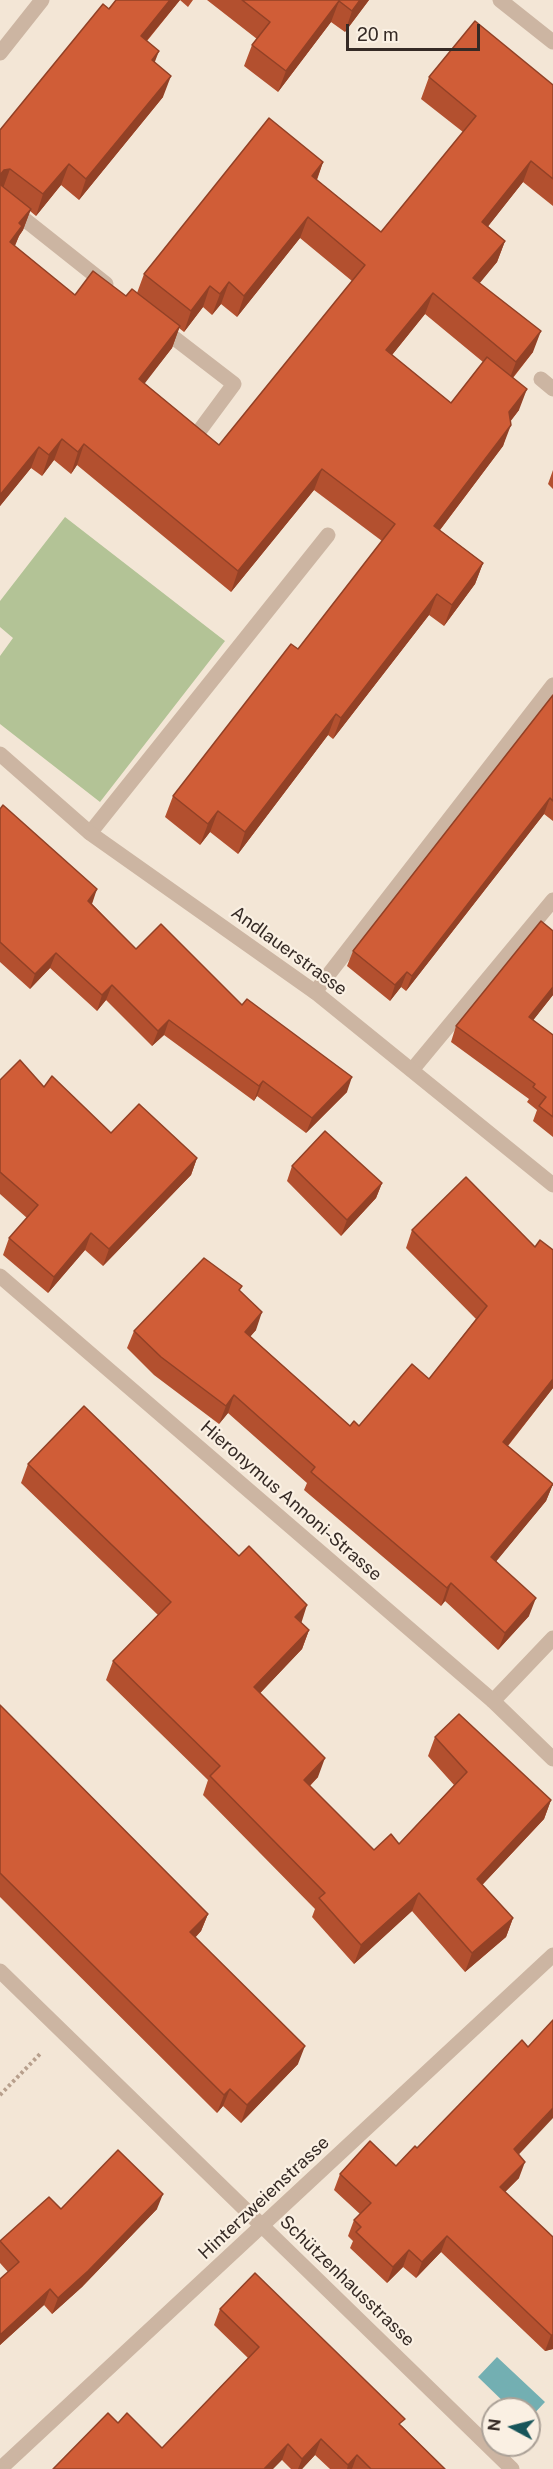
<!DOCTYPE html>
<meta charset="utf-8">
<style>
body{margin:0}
#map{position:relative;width:553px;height:2469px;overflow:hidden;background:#f3e6d6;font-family:"Public Sans",sans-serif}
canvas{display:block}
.north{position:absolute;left:481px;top:2397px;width:60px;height:60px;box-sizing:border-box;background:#faf0e3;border:2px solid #aba197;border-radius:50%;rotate:277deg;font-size:16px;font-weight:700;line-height:24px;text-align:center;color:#352a25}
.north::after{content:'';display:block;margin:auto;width:21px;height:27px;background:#17555a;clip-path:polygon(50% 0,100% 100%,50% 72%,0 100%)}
.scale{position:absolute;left:346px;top:24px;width:134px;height:27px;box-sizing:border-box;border:3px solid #352a25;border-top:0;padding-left:8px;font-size:18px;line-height:21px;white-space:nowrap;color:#352a25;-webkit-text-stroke:4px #faf0e3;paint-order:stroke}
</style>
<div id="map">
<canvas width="553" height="2469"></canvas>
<div class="north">N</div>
<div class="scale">20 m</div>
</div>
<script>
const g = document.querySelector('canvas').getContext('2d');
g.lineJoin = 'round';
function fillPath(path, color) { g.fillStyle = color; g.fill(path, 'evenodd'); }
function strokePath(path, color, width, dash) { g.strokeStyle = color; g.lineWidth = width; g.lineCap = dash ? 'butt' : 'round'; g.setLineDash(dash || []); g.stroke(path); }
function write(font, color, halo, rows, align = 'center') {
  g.font = font + ' "Public Sans",sans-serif'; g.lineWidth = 4.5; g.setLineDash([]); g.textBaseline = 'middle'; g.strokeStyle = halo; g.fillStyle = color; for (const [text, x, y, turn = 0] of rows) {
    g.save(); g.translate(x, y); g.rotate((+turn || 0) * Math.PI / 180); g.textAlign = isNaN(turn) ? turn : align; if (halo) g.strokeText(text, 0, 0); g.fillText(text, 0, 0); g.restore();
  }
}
fillPath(new Path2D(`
 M65,517L225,641L100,802L0,724V656L13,638L0,627V601Z`), '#b3c396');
fillPath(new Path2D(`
 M497,2357L545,2402L529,2419V2409H511L478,2377Z`), '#73afb2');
strokePath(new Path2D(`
 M0,2095L41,2053`), '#b79f8c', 4, [3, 3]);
strokePath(new Path2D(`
 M0,200L106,284
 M160,327L234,384L200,430
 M541,379L553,389
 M90,833L328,535
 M315,992L553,685
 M412,1070L553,900
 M493,1701L553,1638`), '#ccb5a2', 15);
strokePath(new Path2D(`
 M500,0L553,42
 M0,53L42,0
 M0,754L90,833L315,992L553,1185
 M0,1276L493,1701L553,1759
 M0,1971L512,2469
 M0,2469L553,1955`), '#ccb5a2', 15);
fillPath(new Path2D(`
 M116,0H193L188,7L180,0L147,41L155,63L163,97L79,200L61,185L36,216L30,211L23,230L19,236L15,246L75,295L126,296L137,293L144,274L323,162L317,180L381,232L463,132L421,99L429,77L553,85V206L523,182L488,226L505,241L497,262L479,283L533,352L513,378L519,410L510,422L503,446L440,530L483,563L475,584L444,626L429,615L333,739L328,735L238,854L210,832L200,845L165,817L173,796L298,649L382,541L314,490L231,592L77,465L71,474L54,460L42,476L31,468L0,506V130ZM300,238L352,281L219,445L144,383L172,348L179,328L184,332L203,307L212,315L221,304L237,317ZM425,314L483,362L451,403L392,355Z
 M207,0H369L345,32L331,22L278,92L244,66L252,45L257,39Z
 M553,470V489L548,484Z
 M553,695V821L544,814L406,991L401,987L390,1001L347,966L353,951Z
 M0,809L136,949L242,1005L347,1092L306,1133L257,1096L254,1101L164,1035L152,1046L106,1000L97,1011L50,968L30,989L0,962Z
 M553,931V995L533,1020L553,1035V1137L533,1121L537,1110L527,1102L529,1099L451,1042L456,1026Z
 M0,1080L44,1087L111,1133L197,1158L191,1175L103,1266L85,1250L48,1293L3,1255L9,1238L27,1218L0,1194Z
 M292,1166L382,1183L376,1198L341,1236L287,1181Z
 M412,1230L553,1250V1388L508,1446L553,1484L546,1501L496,1561L529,1616L498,1650L445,1601L441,1606L304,1490L307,1483L228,1413L219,1424L154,1375L127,1348L134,1331L240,1292L256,1330L250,1336L350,1426H359L429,1379L476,1319L406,1248Z
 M28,1464L301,1623L309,1630L302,1649L260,1693L318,1777L310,1786L374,1850L399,1844L454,1785L428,1756L435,1737L551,1800L544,1819L482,1885L513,1918L506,1937L465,1972L412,1911L354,1964L312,1917L315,1909L203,1795L208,1780L106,1680L113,1661L158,1615L21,1483Z
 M0,1705L208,1914L201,1931L195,1938L298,2064L241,2123L223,2106L217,2113L0,1897Z
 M417,2148L518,2154L519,2178L505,2192L553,2237V2349L545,2351L441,2252L416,2278L403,2267L387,2283L350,2248L353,2241L348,2236L354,2220L360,2214L334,2190L340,2174L396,2166Z
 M61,2209H157L82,2287L52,2314L44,2305L0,2345V2279L8,2272L0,2263V2241Z
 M220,2309L402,2426L445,2469H330L315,2455L302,2469H291L282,2460L53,2469L118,2423L162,2448L248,2358L214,2325Z`), '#b3502f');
fillPath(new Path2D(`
 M170,0H180L133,57L141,36Z
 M360,0H369L345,32L352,11Z
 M339,1L331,22L278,92L286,71Z
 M159,51L151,72L152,60Z
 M171,76L163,97L79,200L86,179Z
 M531,161L523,182L475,243L482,222Z
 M323,162L315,184L312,176Z
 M69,164L61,185L36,216L43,194Z
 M10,169L2,191H0V175L4,170Z
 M31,209L23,230L19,236L14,247L10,242L19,223Z
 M308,217L300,238L237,317L244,296Z
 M505,241L497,262L466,300L473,278Z
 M229,282L221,304L212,315L220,294Z
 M210,286L203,307L184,332L191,311Z
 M433,293L425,314L379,371L386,350Z
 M180,326L172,348L132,400L139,379Z
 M541,331L533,352L508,383L516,362Z
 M527,389L519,410L501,433L509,412Z
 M511,425L503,446L427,547L434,526Z
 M62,439L54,460L42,476L49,455Z
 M84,444L77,465L71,474L78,452Z
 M39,447L31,468L0,506V495Z
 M322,469L314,490L231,592L238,571Z
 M483,563L475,584L444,626L452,605Z
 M437,594L429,615L333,739L341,718Z
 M336,714L328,735L238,854L245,832Z
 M550,798L544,814L406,991L412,976Z
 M218,811L210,832L200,845L208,824Z
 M97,889L92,904L82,916L88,901Z
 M56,953L50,968L30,989L35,974Z
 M407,972L401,987L390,1001L395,985Z
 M112,985L106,1000L97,1011L102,995Z
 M553,987V995L524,1032L529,1017Z
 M169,1020L164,1035L152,1046L158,1031Z
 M352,1077L347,1092L306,1133L312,1118Z
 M263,1081L257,1096L254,1101L259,1086Z
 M197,1158L191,1175L103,1266L109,1249Z
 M382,1183L376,1198L341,1236L347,1220Z
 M91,1233L85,1250L48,1293L54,1277Z
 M262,1312L256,1330L239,1350L245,1332Z
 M553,1379V1388L497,1459L503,1442Z
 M234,1395L228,1413L219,1424L226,1406Z
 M553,1484L546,1501L485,1575L491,1557Z
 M451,1583L445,1601L441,1606L447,1588Z
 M536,1598L529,1616L498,1650L505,1633Z
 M307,1605L301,1624L295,1617Z
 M309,1630L302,1649L248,1706L254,1687Z
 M325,1758L318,1777L297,1798L304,1780Z
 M551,1800L544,1819L470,1898L477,1879Z
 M419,1893L412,1911L354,1964L361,1945Z
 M208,1914L201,1931L183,1950L190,1932Z
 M513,1918L506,1937L465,1972L472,1953Z
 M305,2046L298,2064L241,2123L247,2105Z
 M230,2089L223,2106L217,2113L224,2095Z
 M553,2108V2118L508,2166L514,2149Z
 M525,2162L519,2178L494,2203L500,2187Z
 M163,2194L157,2209L82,2287L52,2314L58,2298Z
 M447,2236L441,2252L416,2278L422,2262Z
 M409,2250L403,2267L387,2283L393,2267Z
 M50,2289L44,2305L0,2345V2335Z
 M551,2335H553V2349L545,2351Z
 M321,2439L315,2455L302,2469H298L302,2459Z
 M288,2444L282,2460L273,2469H264Z
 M357,2455L352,2469H347L348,2465Z`), '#924126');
const building = new Path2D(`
 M116,0H170L141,36L159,51L152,60L171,76L86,179L69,164L43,194L10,169L4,170L0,175V130L103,4L109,9Z
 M242,0H360L352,11L339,1L286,71L252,45L270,22Z
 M475,21L553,85V179L531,161L482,222L505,241L473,278L541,331L516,362L433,293L386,350L451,403L487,357L527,389L509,412L511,425L434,526L483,563L452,605L437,594L341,718L336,714L245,832L218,811L208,824L173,796L291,644L298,649L395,524L322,469L238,571L84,444L78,452L62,439L49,455L39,447L0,495V183L2,186L31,209L19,223L22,226L10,242L75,295L93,271L126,296L132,289L180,326L139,379L219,445L365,265L308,217L244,296L229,282L220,294L210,286L191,311L144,274L269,118L323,162L312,176L381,232L476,116L429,77Z
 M553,695V801L550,798L412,976L407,972L395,985L353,951Z
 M3,805L97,889L88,901L136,949L161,924L242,1005L247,999L352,1077L312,1118L263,1081L259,1086L169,1020L158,1031L112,985L102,995L56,953L35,974L0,942V809Z
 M541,921L553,931V987L529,1017L553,1035V1117L539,1106L546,1097L533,1087L535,1084L456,1026Z
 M20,1060L44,1087L52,1076L111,1133L139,1104L197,1158L109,1249L91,1233L54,1277L9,1238L38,1205L0,1172V1080Z
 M325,1131L382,1183L347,1220L292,1166Z
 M466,1177L535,1247L540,1240L553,1250V1379L503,1442L553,1484L491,1557L536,1598L505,1633L451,1583L447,1588L311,1472L315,1467L234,1395L226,1406L161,1357L134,1331L204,1258L242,1286L239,1290L262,1312L245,1332L350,1426L354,1421L359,1426L412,1364L429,1379L487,1306L412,1230Z
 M84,1406L239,1556L249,1546L307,1605L295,1617L309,1630L254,1687L325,1758L304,1780L374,1850L391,1834L399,1844L467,1772L435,1737L459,1714L551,1800L477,1879L513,1918L472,1953L419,1893L361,1945L319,1898L325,1893L210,1776L220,1766L113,1661L171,1602L28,1464Z
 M0,1705L208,1914L190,1932L305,2046L247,2105L230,2089L224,2095L0,1873Z
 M553,2020V2108L514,2149L525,2162L500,2187L553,2237V2335H551L447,2236L422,2262L409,2250L393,2267L356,2232L361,2227L354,2220L371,2203L340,2174L370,2141L396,2166L415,2146L417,2148L522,2040L528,2047Z
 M118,2150L163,2194L88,2271L58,2298L50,2289L0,2335V2279L19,2262L0,2241L49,2197L61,2209Z
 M255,2273L405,2419L399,2424L445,2469H371L357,2455L348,2465L321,2439L302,2459L288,2444L264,2469H53L108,2413L118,2423L127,2413L162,2448L259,2347L220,2309Z`);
fillPath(building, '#d05d37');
strokePath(building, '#924126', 1.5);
write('18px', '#352a25', '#faf0e3', [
 ["Andlauerstrasse",289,951,36],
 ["Hieronymus Annoni-Strasse",291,1501,41],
 ["Hinterzweienstrasse",264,2198,-43],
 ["Schützenhausstrasse",347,2281,44]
]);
</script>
